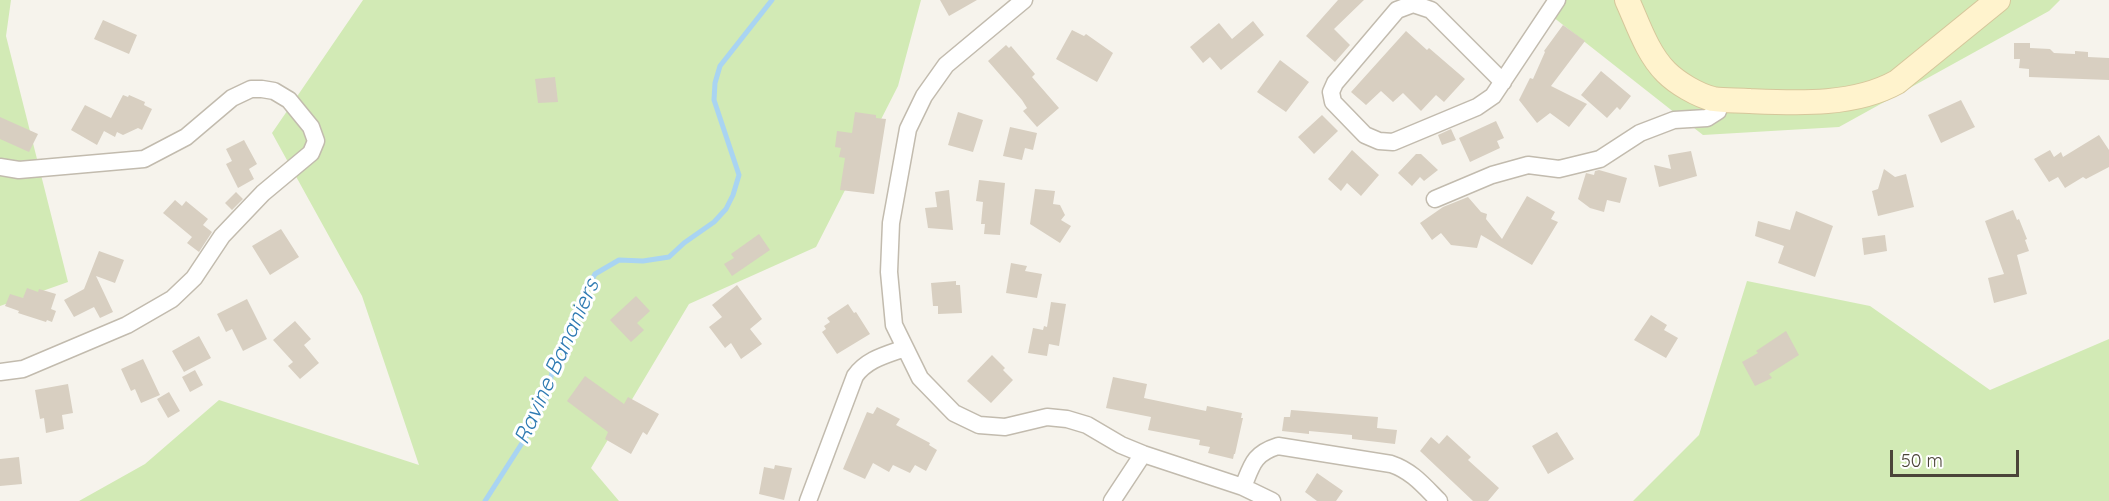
<!DOCTYPE html>
<style>
body{margin:0}
#map{position:relative;width:2109px;height:501px;overflow:hidden;background:#f6f3ec;font-family:Quicksand,sans-serif}
canvas{display:block}
.scale{position:absolute;left:1890px;top:450px;width:129px;height:27px;box-sizing:border-box;border:3px solid #4b4439;border-top:0;padding-left:8px;font-size:18px;line-height:21px;white-space:nowrap;color:#4b4439;-webkit-text-stroke:4px #fff;paint-order:stroke}
</style>
<div id="map">
<canvas width="2109" height="501"></canvas>
<div class="scale">50 m</div>
</div>
<script>
const g = document.querySelector('canvas').getContext('2d');
g.lineJoin = 'round';
function fillPath(path, color) { g.fillStyle = color; g.fill(path, 'evenodd'); }
function strokePath(path, color, width, dash) { g.strokeStyle = color; g.lineWidth = width; g.lineCap = dash ? 'butt' : 'round'; g.setLineDash(dash || []); g.stroke(path); }
function write(font, color, halo, rows, align = 'center') {
  g.font = font + ' Quicksand,sans-serif'; g.lineWidth = 6; g.setLineDash([]); g.textBaseline = 'middle'; g.strokeStyle = halo; g.fillStyle = color; for (const [text, x, y, turn = 0] of rows) {
    g.save(); g.translate(x, y); g.rotate((+turn || 0) * Math.PI / 180); g.textAlign = isNaN(turn) ? turn : align; if (halo) g.strokeText(text, 0, 0); g.fillText(text, 0, 0); g.restore();
  }
}
fillPath(new Path2D(`
 M0,0H11L6,36L68,282L0,306Z
 M363,0H921L898,86L816,247L689,304L591,468L619,501H79L145,464L219,400L419,465L362,296L272,133Z
 M1555,0H2060L2049,11L1839,127L1703,135L1553,17Z
 M1747,281L1870,306L1990,390L2109,339V501H1633L1699,435Z`), '#d2eab5');
strokePath(new Path2D(`
 M485,501L533,426L546,398L556,356L578,306L595,274L619,260L643,261L669,257L684,243L714,222L726,209L733,195L739,175L714,100L715,83L720,66L772,0`), '#a9d4f2', 5);
fillPath(new Path2D(`
 M940,0H977L949,16Z
 M1338,0H1364L1334,29L1350,45L1335,62L1306,36Z
 M103,20L137,35L129,54L94,39Z
 M1253,21L1264,35L1221,70L1210,57L1203,63L1190,47L1219,23L1232,39Z
 M1563,25L1585,41L1551,86L1587,104L1569,127L1550,113L1537,123L1519,100L1530,78L1533,79L1545,52L1544,51Z
 M1072,30L1084,36L1086,34L1113,53L1097,82L1056,59Z
 M1406,31L1427,50L1429,48L1465,79L1444,102L1436,95L1421,111L1403,93L1393,102L1381,91L1366,105L1351,92Z
 M2014,43H2030V48L2050,49L2054,53L2075,54V51L2088,52V57L2109,58V80L2029,77V69L2019,68L2020,59H2014Z
 M1006,45L1009,48L1011,46L1035,74L1032,77L1059,108L1037,127L1023,111L1027,108L1022,100L988,61Z
 M1280,60L1309,82L1286,112L1257,92Z
 M1601,71L1631,96L1620,110L1617,107L1607,118L1581,95Z
 M555,77L558,102L538,103L535,79Z
 M123,95L128,97L129,95L145,102L144,105L152,109L142,130L138,128L123,135L117,132L115,137L104,131L97,145L71,130L85,105L111,118Z
 M1961,100L1975,127L1941,143L1928,115Z
 M855,112L876,115V118L886,119L874,194L840,190L845,158L839,157L841,148L835,147L837,131L852,133Z
 M958,112L983,120L973,152L948,145Z
 M1322,115L1338,131L1314,154L1298,137Z
 M0,117L38,134L29,152L0,139Z
 M1496,121L1504,138L1497,141L1500,148L1470,162L1459,138Z
 M1010,127L1037,133L1033,150L1025,148L1022,160L1003,156Z
 M1451,129L1456,140L1442,145L1438,135Z
 M2099,135L2109,150V167L2086,179L2083,177L2065,188L2058,177L2049,182L2034,159L2050,150L2054,157L2061,152L2063,157Z
 M244,140L257,164L249,169L254,179L238,188L226,164L232,161L226,149Z
 M1352,150L1379,175L1361,196L1347,183L1341,191L1328,179Z
 M1691,151L1697,176L1659,187L1654,165L1671,169L1668,155Z
 M1416,154H1421L1438,170L1424,181L1420,177L1412,186L1398,173Z
 M1884,169L1895,177L1906,174L1914,207L1878,216L1872,191L1878,189Z
 M1599,170L1627,178L1620,203L1607,200L1604,212L1590,208L1578,199L1586,173L1594,175L1595,171Z
 M979,180L1005,183L1000,235L984,234L985,224H981L983,202L976,201Z
 M1035,189L1055,191L1053,204L1060,205L1065,215L1061,220L1071,226L1060,243L1030,224Z
 M949,190L953,230L928,228L925,208L937,207L935,192Z
 M236,192L243,199L232,210L225,203Z
 M1527,196L1555,212L1551,219L1558,222L1532,265L1481,235L1477,248L1451,245L1441,233L1432,240L1420,223L1443,207L1468,197L1481,212L1487,214L1486,219L1502,239Z
 M175,200L182,206L186,201L208,219L203,225L212,232L199,252L187,243L192,237L163,213Z
 M2013,210L2017,220L2019,219L2027,239L2025,240L2029,251L2017,255L2027,294L1994,303L1988,278L2004,274L1985,221Z
 M1796,211L1833,226L1815,277L1778,263L1784,246L1755,236L1758,221L1790,230Z
 M281,229L299,257L270,275L252,246Z
 M759,234L770,250L732,276L724,264L734,258L731,254Z
 M1885,235L1887,251L1864,255L1862,238Z
 M99,251L124,260L115,283L96,276L113,312L100,318L94,307L74,317L64,300L84,289Z
 M1011,263L1027,266L1025,271L1042,274L1037,298L1006,293Z
 M956,281V285H960L962,313L938,314V306H933L931,283Z
 M737,285L762,319L750,329L762,344L741,359L731,343L725,348L709,327L722,317L712,305Z
 M27,288L38,292L39,289L56,294L51,309L56,311L52,322L47,320L46,322L18,313L19,311L5,306L10,294L23,298Z
 M636,296L650,311L637,323L644,330L631,342L610,320Z
 M247,299L267,339L243,351L232,329L226,332L217,314Z
 M1051,302L1066,304L1059,346L1049,344L1047,356L1028,353L1033,328L1043,330L1044,326L1047,327Z
 M848,304L854,313L856,312L870,334L837,354L822,332L826,329L824,326L830,322L827,318Z
 M1651,315L1667,325L1664,330L1678,338L1666,358L1634,340Z
 M295,321L311,339L304,345L319,363L300,379L288,366L293,362L273,340Z
 M1786,331L1799,355L1769,374L1772,378L1755,386L1742,362L1758,353L1756,351Z
 M199,336L211,358L184,372L172,351Z
 M992,355L1005,368L1003,370L1013,380L991,403L967,381Z
 M143,359L160,395L141,403L135,389L131,391L121,369Z
 M195,370L203,385L190,392L182,377Z
 M585,376L624,404L628,397L659,414L647,435L643,432L631,454L605,439L608,432L567,401Z
 M1113,377L1147,384L1144,398L1206,411L1207,406L1242,413L1241,418H1243L1235,454H1234L1233,459L1208,453L1210,447L1199,445L1200,440L1148,430L1151,417L1106,408Z
 M68,384L73,413L62,415L64,429L46,433L44,418L40,419L35,390Z
 M169,392L180,411L168,418L157,399Z
 M877,407L900,419L896,425L930,443L929,445L937,450L926,471L915,465L910,473L893,465L889,472L873,463L865,479L843,469L867,412L873,414Z
 M1291,410L1378,417L1377,428L1397,430L1395,444L1352,439V435L1309,431V434L1282,431L1284,417H1290Z
 M1557,432L1574,459L1548,474L1532,446Z
 M1447,435L1471,457L1468,460L1499,488L1488,501H1473L1420,451L1431,437L1439,444Z
 M19,457L22,484L0,486V459Z
 M775,465L792,468L784,500L759,494L764,467L774,469Z
 M1317,473L1343,491L1336,501H1317L1305,492Z`), '#d8cfc1');
const street = new Path2D(`
 M1024,0L946,65L924,96L908,129L891,223L889,272L894,325L920,378L954,413L979,425L1005,427L1047,417L1067,419L1087,425L1121,445L1143,454L1243,487L1272,501
 M1503,82L1431,10L1413,4L1397,10L1335,83L1331,92L1333,102L1365,135L1379,141L1393,142L1477,107L1493,96L1557,0
 M0,167L19,170L144,159L186,137L232,98L251,89H262L274,91L289,100L311,127L316,141L311,153L263,193L222,236L194,278L172,299L127,325L23,369L0,372
 M1435,199L1492,175L1528,165L1559,169L1600,159L1640,133L1674,120L1707,118L1718,111L1721,99
 M1243,487C1252,465 1253,454 1278,446L1391,464C1412,471 1424,486 1439,501
 M808,501L855,376C867,359 886,355 905,348
 M1112,501L1143,454`);
const secondary = new Path2D(`
 M1627,0C1638,24 1647,53 1666,72C1677,83 1697,95 1713,99C1725,101 1738,100 1750,101C1798,103 1854,106 1897,82L1998,0`);
strokePath(street, '#c2bbae', 19);
strokePath(secondary, '#d6c79b', 26);
strokePath(street, '#fff', 16);
strokePath(secondary, '#fff3cd', 24);
write('italic 22px', '#2e7ab2', '#fff', [
 ["Ravine Bananiers",557,362,-66]
]);
</script>
